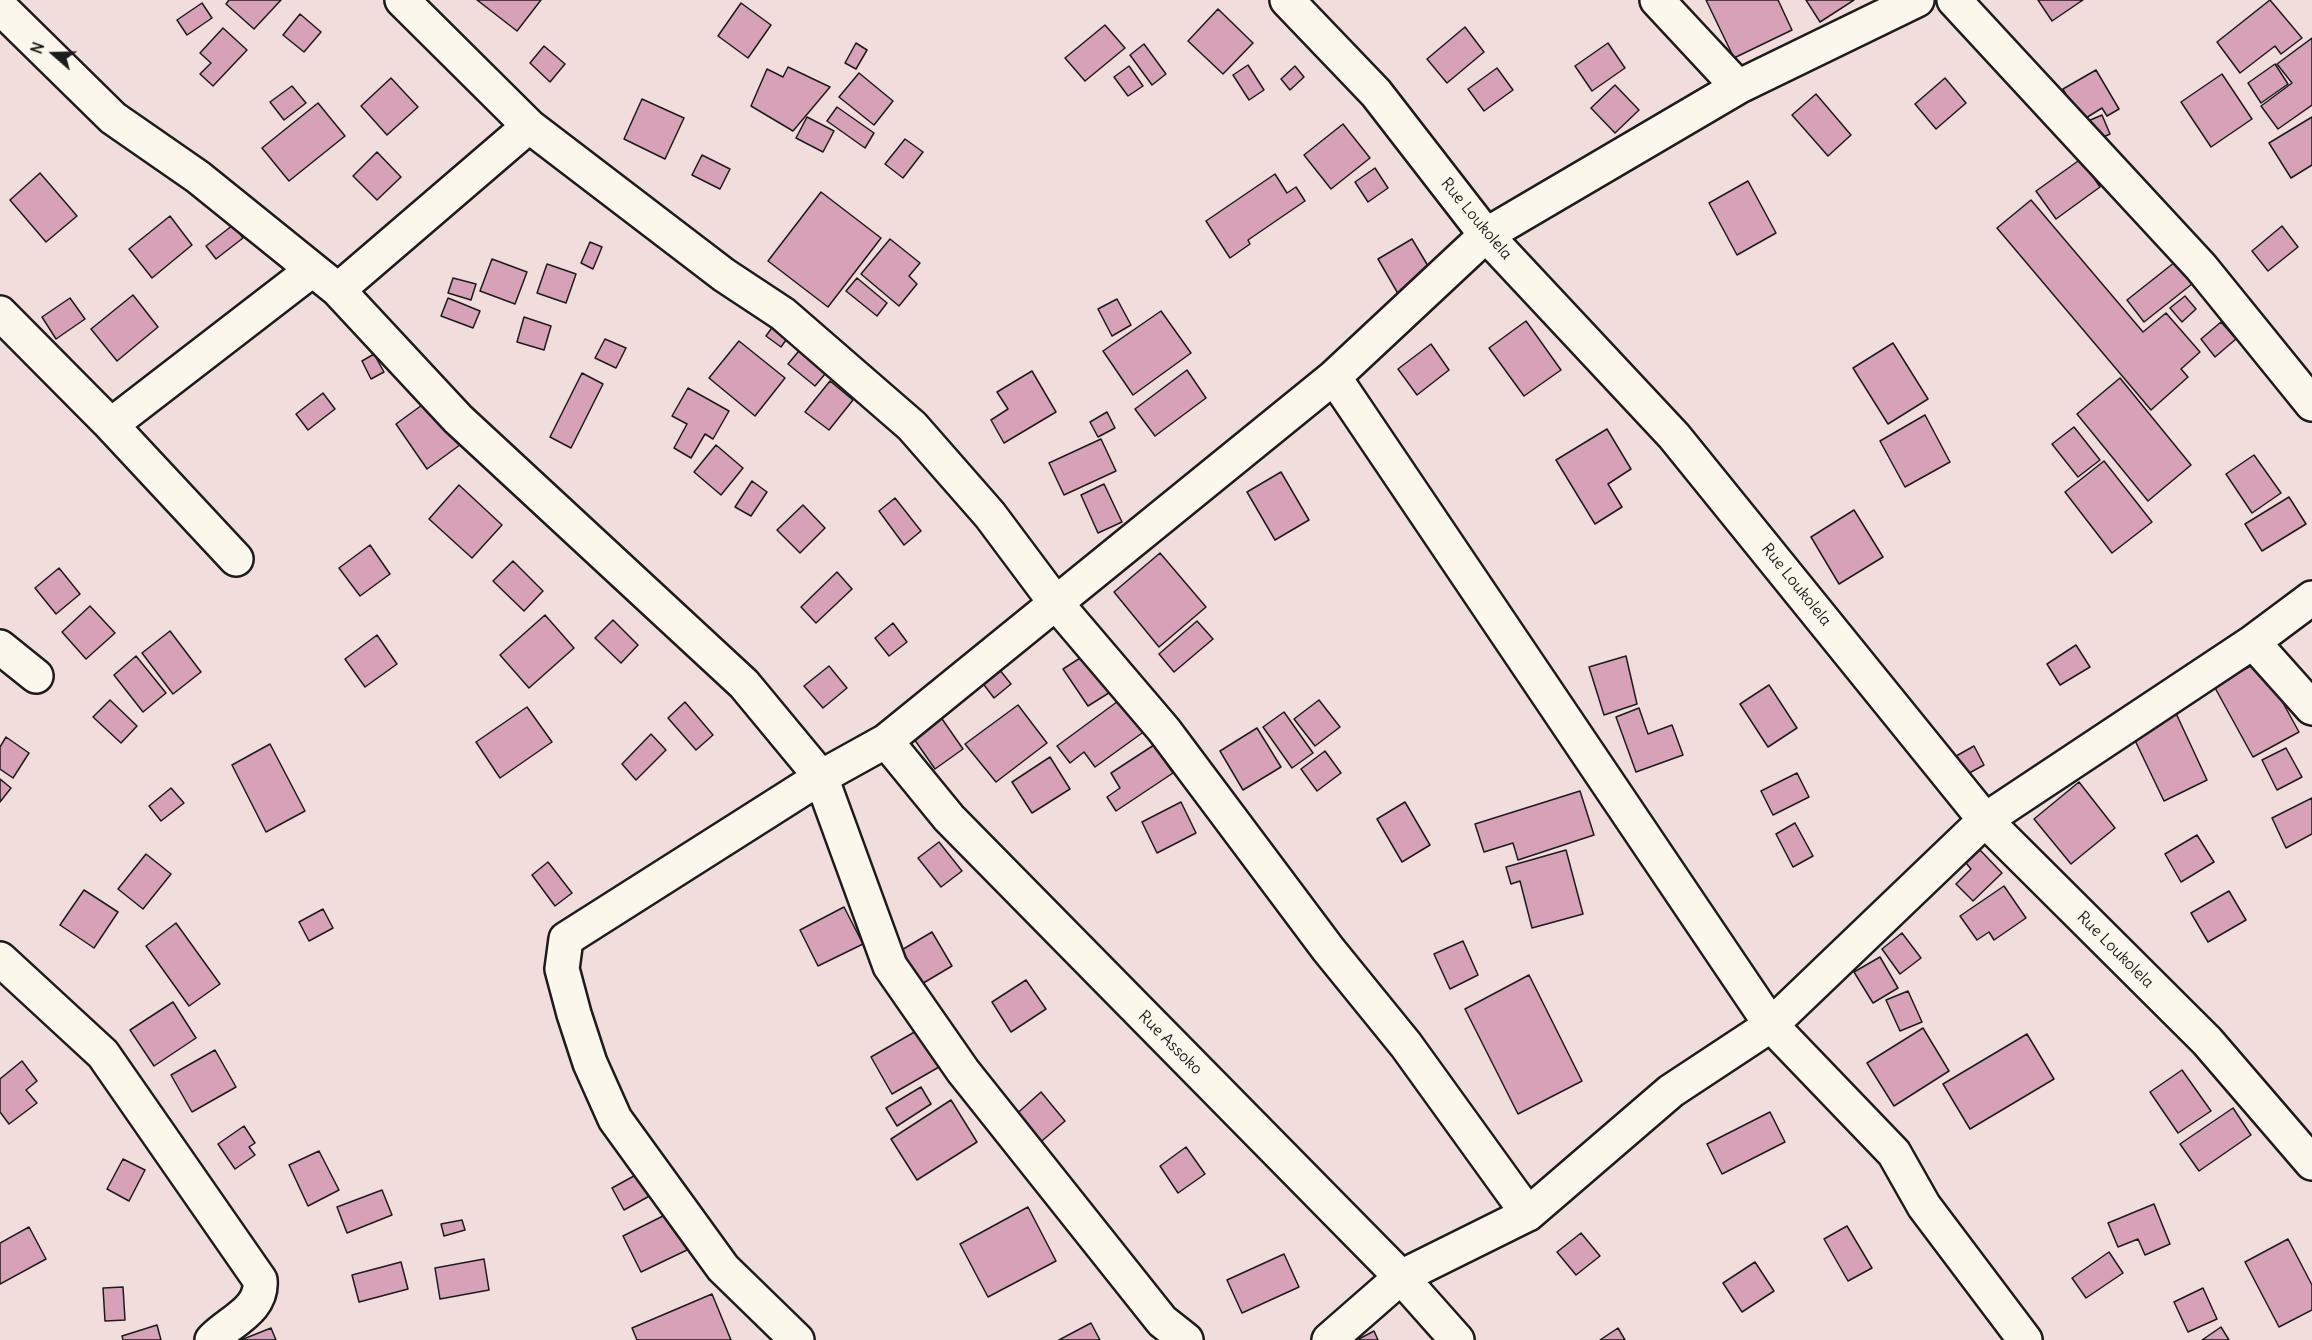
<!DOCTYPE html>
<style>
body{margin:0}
#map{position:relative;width:2312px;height:1340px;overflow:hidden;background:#f0dddc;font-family:Delius,sans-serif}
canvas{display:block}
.north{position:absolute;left:24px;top:24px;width:60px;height:60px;-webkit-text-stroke:4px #fbf7ec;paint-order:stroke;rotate:290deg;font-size:16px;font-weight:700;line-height:24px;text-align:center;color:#1c1c1c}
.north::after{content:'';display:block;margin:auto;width:21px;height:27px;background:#1c1c1c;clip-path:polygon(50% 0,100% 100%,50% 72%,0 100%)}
</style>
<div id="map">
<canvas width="2312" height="1340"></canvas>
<div class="north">N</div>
</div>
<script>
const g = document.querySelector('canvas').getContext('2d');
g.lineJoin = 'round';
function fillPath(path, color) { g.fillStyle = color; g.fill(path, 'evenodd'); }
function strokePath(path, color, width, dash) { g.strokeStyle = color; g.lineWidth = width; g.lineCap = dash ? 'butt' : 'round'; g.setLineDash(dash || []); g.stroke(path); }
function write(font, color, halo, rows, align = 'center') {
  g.font = font + ' Delius,sans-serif'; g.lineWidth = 4.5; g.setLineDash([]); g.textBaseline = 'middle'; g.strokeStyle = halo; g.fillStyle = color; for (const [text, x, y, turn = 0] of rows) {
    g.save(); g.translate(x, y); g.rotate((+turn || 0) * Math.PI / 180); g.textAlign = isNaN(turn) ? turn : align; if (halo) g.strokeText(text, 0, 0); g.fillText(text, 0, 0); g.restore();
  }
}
const building = new Path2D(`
 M229,0H281L254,29L226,4Z
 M477,0H541L517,31Z
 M1706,0H1778L1792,30L1734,58Z
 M1806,0H1854L1820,22Z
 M2038,0H2083L2052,21Z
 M2270,0L2302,38L2281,54L2275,46L2240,73L2217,42Z
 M202,3L212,18L187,35L177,20Z
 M741,3L771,25L748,58L718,36Z
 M1218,9L1253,43L1223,74L1188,41Z
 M300,14L321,32L304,52L283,35Z
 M1105,25L1125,48L1085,81L1065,58Z
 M1465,27L1484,52L1447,83L1427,59Z
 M223,28L247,50L213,86L200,74L211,63L200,53Z
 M2312,38V105L2278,129L2261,106L2292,83L2277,64Z
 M856,43L867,50L856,69L845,63Z
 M1608,43L1625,68L1592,91L1575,66Z
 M1144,44L1166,74L1152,85L1130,55Z
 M544,46L565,64L550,82L530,63Z
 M2275,64L2288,84L2261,103L2248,83Z
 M1248,65L1264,90L1249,100L1233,75Z
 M1129,66L1143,86L1128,96L1114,77Z
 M1295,66L1304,77L1290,90L1281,79Z
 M788,67L830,87L793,131L751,106L767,69L783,77Z
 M1497,68L1513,90L1484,111L1468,89Z
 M2096,70L2119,109L2107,116L2102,108L2081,121L2063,89Z
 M859,73L893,101L874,125L839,97Z
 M2222,74L2252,119L2211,147L2181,102Z
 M391,78L418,107L387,135L361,106Z
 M1945,78L1966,103L1936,129L1915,104Z
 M1615,85L1639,110L1615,133L1591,108Z
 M292,86L306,103L284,120L270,102Z
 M1816,94L1851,135L1828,156L1792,115Z
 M642,99L684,118L665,159L624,139Z
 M318,103L345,136L289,181L262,148Z
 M837,107L874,133L865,148L827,121Z
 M2102,115L2110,134L2088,144L2079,125Z
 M807,117L834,131L823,152L796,138Z
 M2312,117V165L2291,178L2269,143Z
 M1343,124L1370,158L1331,189L1304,155Z
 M905,139L923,152L903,178L885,164Z
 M377,152L401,177L377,200L353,176Z
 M702,155L730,169L720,189L692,175Z
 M2081,159L2100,187L2056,219L2036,191Z
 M1375,168L1388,188L1368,202L1355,182Z
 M40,173L77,216L46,242L10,200Z
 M1275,174L1287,193L1296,187L1305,201L1248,240L1250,244L1230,258L1206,221Z
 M1748,181L1776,233L1737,255L1709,203Z
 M821,192L881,238L828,307L768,261Z
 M2031,200L2143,332L2166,313L2200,352L2181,369L2188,377L2151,410L1997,228Z
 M170,216L192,245L152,278L129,249Z
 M233,225L243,238L216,259L206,246Z
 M2282,226L2298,247L2268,271L2252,251Z
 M890,239L920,263L909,276L917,284L899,306L861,274Z
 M1412,239L1434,276L1400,297L1378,259Z
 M590,242L602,247L593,269L581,263Z
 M492,259L527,272L515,304L480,291Z
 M2175,262L2192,284L2144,322L2127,300Z
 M547,264L576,274L566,303L537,293Z
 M453,278L476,284L471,300L448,293Z
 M857,278L887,303L877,316L846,291Z
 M133,295L158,327L117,361L91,329Z
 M2185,296L2196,309L2182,322L2170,308Z
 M70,298L85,319L56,339L42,317Z
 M448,298L480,311L473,328L441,316Z
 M1117,299L1131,325L1112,336L1098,309Z
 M1161,311L1191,353L1133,395L1103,351Z
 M524,317L551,326L544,350L517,342Z
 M1526,321L1561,370L1524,396L1489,348Z
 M776,322L791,333L781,347L766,336Z
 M2221,322L2236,339L2215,357L2201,339Z
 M605,339L626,348L616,368L595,358Z
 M739,341L785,378L755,416L709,378Z
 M1893,343L1928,399L1888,424L1853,368Z
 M1431,344L1449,370L1417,395L1398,369Z
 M803,346L830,368L815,386L788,364Z
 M374,354L384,372L371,379L362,361Z
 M1187,370L1206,398L1155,436L1135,409Z
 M1032,371L1056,412L1004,443L991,420L1008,409L997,392Z
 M582,373L603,384L571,448L550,437Z
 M2120,378L2191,465L2148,501L2077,414Z
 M830,381L853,400L829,430L805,412Z
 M688,388L729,411L713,439L705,434L691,458L674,448L687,424L672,416Z
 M323,393L335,409L308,430L296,414Z
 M433,397L464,442L427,469L396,424Z
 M1107,412L1115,428L1098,437L1090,422Z
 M1925,415L1950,462L1905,487L1880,441Z
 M2074,427L2100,460L2078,477L2052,444Z
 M1607,429L1631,469L1608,484L1622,507L1595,524L1556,460Z
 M1101,439L1116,471L1064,495L1049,463Z
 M716,445L743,468L721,495L694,472Z
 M2254,455L2281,493L2252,513L2226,474Z
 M2104,461L2152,522L2112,553L2065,492Z
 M1281,472L1309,520L1275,540L1247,492Z
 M752,481L767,492L751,516L735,507Z
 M1104,484L1122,522L1098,533L1081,495Z
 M459,485L502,525L472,558L429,519Z
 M2289,497L2306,524L2262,551L2245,524Z
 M895,498L921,531L904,545L879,511Z
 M803,505L825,528L800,553L777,530Z
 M1854,510L1883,557L1839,584L1811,537Z
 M370,545L390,574L360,596L339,568Z
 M1160,553L1206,607L1159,647L1114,592Z
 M513,561L543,591L524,611L493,581Z
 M59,568L80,594L56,614L35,588Z
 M837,572L852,589L816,623L801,607Z
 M90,606L115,633L86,659L62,632Z
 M545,615L574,648L529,688L500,655Z
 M613,620L638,645L621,663L595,638Z
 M1197,621L1213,639L1174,672L1159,654Z
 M893,623L907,642L889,656L875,638Z
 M170,631L201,672L173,694L142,653Z
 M377,635L397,664L365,687L345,659Z
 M2076,645L2090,667L2060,685L2047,664Z
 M1088,653L1112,691L1088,706L1063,669Z
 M136,656L166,693L143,712L114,675Z
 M1626,656L1637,704L1604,715L1589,667Z
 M2260,661L2299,732L2253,757L2214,686Z
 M995,664L1011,684L994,698L978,677Z
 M829,666L847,688L823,708L804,686Z
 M1769,685L1797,728L1768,747L1740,704Z
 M1125,696L1149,728L1095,767L1084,752L1070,763L1057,746Z
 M110,700L137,726L121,743L93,717Z
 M1319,700L1340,727L1315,746L1294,719Z
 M685,702L713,735L696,750L668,718Z
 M1018,705L1047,743L996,782L965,744Z
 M527,707L552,742L500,778L476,742Z
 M1639,708L1648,734L1672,725L1683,755L1636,772L1616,717Z
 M2174,709L2207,780L2164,801L2130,730Z
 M1284,712L1313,753L1292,768L1263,727Z
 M940,716L963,749L935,769L912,736Z
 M1257,728L1281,767L1243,790L1220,751Z
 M651,734L666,750L636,780L622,764Z
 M6,737L29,753L13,778L0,769V747Z
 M270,744L305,811L266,832L232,765Z
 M1154,745L1173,773L1116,811L1107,797L1120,788L1111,773Z
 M1974,746L1984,765L1960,778L1949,760Z
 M2286,748L2302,777L2277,790L2262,760Z
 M1325,751L1341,773L1317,791L1301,769Z
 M1050,757L1070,789L1032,813L1012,782Z
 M1797,773L1809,797L1773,815L1761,791Z
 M0,779L11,788L0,802Z
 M2079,782L2115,828L2071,864L2034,819Z
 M171,788L184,803L161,821L149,806Z
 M1580,791L1594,835L1518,860L1513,843L1484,852L1475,824Z
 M2312,798V834L2286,848L2272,818Z
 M1181,802L1196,833L1157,853L1142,822Z
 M1405,802L1430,845L1402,862L1377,819Z
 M1795,823L1813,856L1793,867L1776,834Z
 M2197,835L2214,862L2181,882L2165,854Z
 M939,842L962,871L941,887L918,858Z
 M1566,850L1583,914L1532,928L1520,881L1511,884L1506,867Z
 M1980,850L2002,873L1973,901L1956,884L1971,869L1966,863Z
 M146,854L171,874L143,909L118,889Z
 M548,862L572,893L555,906L532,875Z
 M2004,886L2026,918L1994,940L1989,932L1977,940L1960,916Z
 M84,890L118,912L94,948L60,925Z
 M2229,891L2246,920L2208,942L2191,913Z
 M844,907L863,944L818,966L800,930Z
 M323,909L333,928L309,941L299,922Z
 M176,923L220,984L189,1006L146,946Z
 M932,932L952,966L920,985L900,951Z
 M1902,933L1921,958L1900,974L1882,949Z
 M1463,941L1478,975L1450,989L1434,954Z
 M1880,957L1898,988L1873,1003L1854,972Z
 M1529,975L1582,1081L1518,1114L1465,1009Z
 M1026,980L1046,1009L1011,1032L992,1002Z
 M1908,991L1922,1022L1900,1031L1886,1000Z
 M173,1002L196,1038L154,1066L130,1030Z
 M1923,1028L1949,1071L1894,1106L1867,1063Z
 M918,1030L939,1067L892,1094L871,1057Z
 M2027,1034L2054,1079L1970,1129L1943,1084Z
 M215,1050L236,1087L192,1112L171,1075Z
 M22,1061L37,1081L26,1090L37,1103L9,1124L0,1112V1079Z
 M2182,1070L2211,1111L2178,1133L2150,1092Z
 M921,1087L931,1104L897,1126L886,1108Z
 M1041,1092L1065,1121L1036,1146L1012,1118Z
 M951,1100L977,1142L917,1180L891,1139Z
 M2233,1108L2251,1135L2199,1171L2180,1144Z
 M1770,1112L1785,1142L1722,1174L1707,1144Z
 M244,1126L255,1143L249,1147L255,1155L235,1169L218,1144Z
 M1186,1147L1205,1174L1178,1193L1160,1166Z
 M319,1151L339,1190L308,1206L289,1165Z
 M123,1159L145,1170L129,1201L107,1189Z
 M643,1171L655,1193L624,1210L612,1188Z
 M382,1190L392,1215L347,1233L337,1207Z
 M2154,1204L2170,1244L2145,1255L2138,1239L2118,1247L2108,1223Z
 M1028,1207L1056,1261L988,1297L960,1244Z
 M669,1213L687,1250L641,1272L623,1236Z
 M462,1220L465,1230L444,1236L441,1224Z
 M1847,1226L1872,1268L1848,1281L1824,1239Z
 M29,1227L46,1259L0,1284V1243Z
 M1581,1233L1600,1256L1576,1275L1557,1252Z
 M2288,1239L2312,1285V1310L2279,1327L2245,1262Z
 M2109,1252L2123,1273L2086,1298L2072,1278Z
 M1284,1254L1299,1287L1242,1313L1227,1280Z
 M484,1259L489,1290L440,1299L435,1268Z
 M401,1262L408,1289L359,1302L352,1275Z
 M1755,1262L1774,1291L1742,1312L1723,1283Z
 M123,1287L125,1320L105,1321L103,1288Z
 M2203,1288L2217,1319L2188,1332L2174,1302Z
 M712,1294L731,1340H637L632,1328Z
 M1091,1323L1100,1340H1059Z
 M157,1325L161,1340H123L122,1336Z
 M2221,1327L2229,1340H2202Z
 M271,1328L276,1340H241Z
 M1618,1328L1625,1340H1600Z
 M1374,1331L1378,1340H1357Z`);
fillPath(building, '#d7a1b7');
strokePath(building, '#1c1c1c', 1.5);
const street = new Path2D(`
 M402,0L529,126L724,275L783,314L912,426L990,515L1055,602L1164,730L1328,949L1406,1045L1528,1214
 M1287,0L1376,93L1486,235L1674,436L1985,820L2207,1041L2312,1163
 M1657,0L1738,87
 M1954,0L2201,267L2312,404
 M0,7L113,118L198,177L338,290L458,419L744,684L821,777L890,966L963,1071L1162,1321L1186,1340
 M338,290L529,126
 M0,313L111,425L236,559
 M1334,377L1771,1025L1894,1153L1924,1206L2025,1340
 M111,425L312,270
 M2253,642L2312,708
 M0,647L36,676
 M886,741L949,818L1401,1277L1457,1340
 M0,959L103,1054L260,1280C263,1310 230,1321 212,1340
 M797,1340L723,1268L615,1119L590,1063L574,1014L562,969L566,939L821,777L886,741L1334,377L1486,235L1738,87L1917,0
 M1329,1340L1401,1277L1528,1214L1671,1091L1771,1025L1985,820L2253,642L2312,598`);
strokePath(street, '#1c1c1c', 38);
strokePath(street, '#fbf7ec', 33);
write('16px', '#1c1c1c', '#fbf7ec', [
 ["Rue Loukolela",1476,219,50],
 ["Rue Loukolela",1796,585,51],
 ["Rue Loukolela",2115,950,45],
 ["Rue Assoko",1170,1043,45]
]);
</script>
